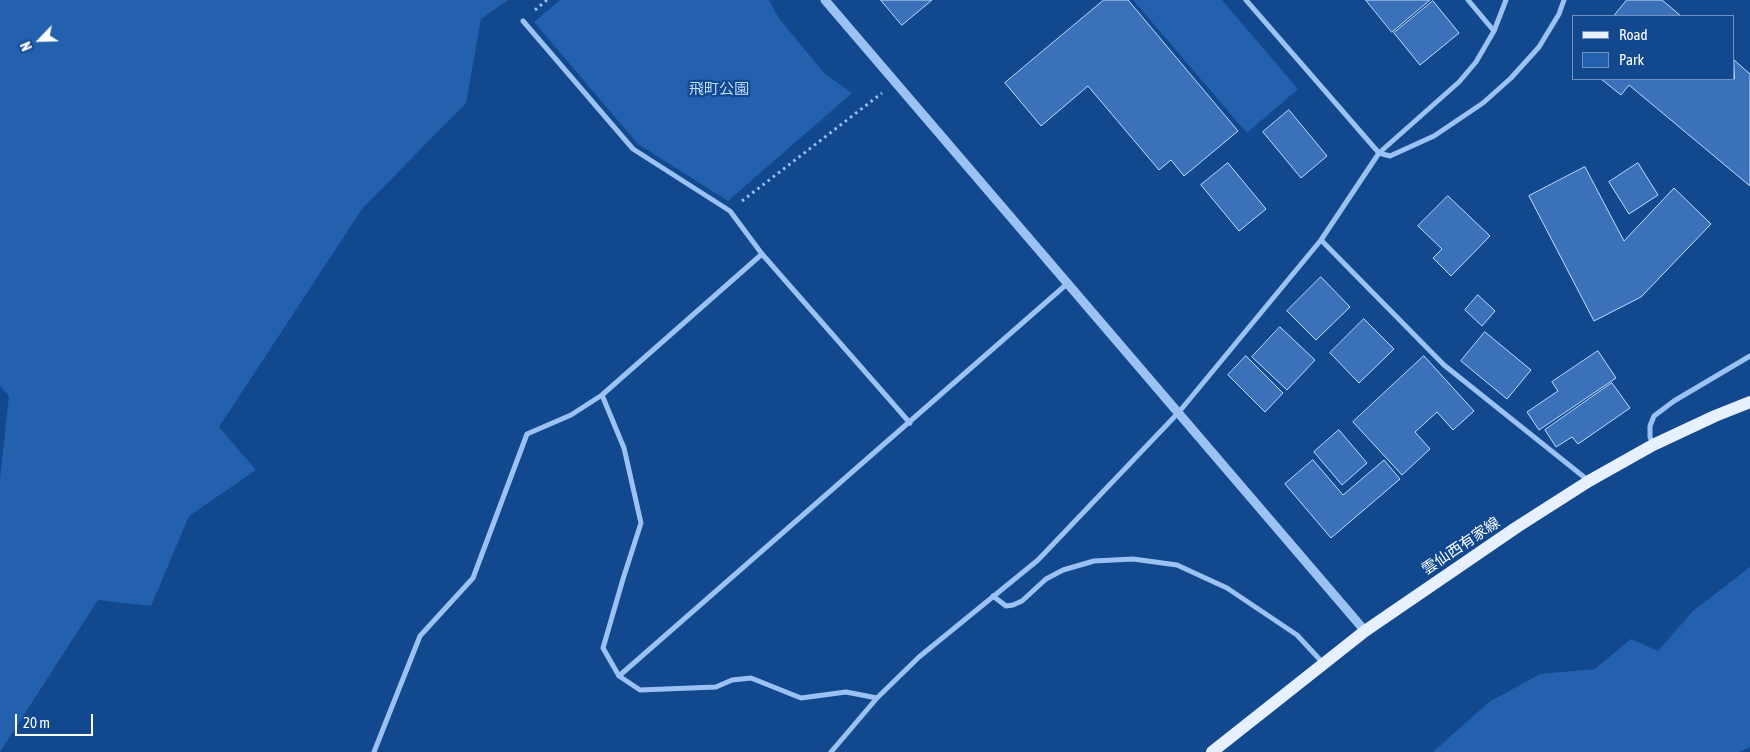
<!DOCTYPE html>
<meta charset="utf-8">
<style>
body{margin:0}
#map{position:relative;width:1750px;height:752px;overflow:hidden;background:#12488e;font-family:"Asap Condensed",sans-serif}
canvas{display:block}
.legend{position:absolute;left:1572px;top:15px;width:162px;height:65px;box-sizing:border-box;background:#12488e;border:1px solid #7191bb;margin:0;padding:6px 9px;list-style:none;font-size:15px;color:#fff}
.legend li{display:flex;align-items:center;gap:10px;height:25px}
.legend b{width:25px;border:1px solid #7191bb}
.north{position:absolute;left:15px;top:15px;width:50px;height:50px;-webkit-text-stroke:4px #12488e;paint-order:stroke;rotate:246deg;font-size:14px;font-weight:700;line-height:20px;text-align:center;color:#fff}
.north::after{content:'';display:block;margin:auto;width:18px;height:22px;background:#fff;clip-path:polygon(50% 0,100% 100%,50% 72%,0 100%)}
.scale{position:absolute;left:15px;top:714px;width:78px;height:22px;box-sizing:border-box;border:2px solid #fff;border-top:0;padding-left:6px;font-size:15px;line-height:18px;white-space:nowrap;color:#fff;-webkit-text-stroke:4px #12488e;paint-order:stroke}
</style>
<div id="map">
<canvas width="1750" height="752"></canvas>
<ul class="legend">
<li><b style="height:6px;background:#e6f0ff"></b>Road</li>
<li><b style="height:14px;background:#2361ae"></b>Park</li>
</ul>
<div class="north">N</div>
<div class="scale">20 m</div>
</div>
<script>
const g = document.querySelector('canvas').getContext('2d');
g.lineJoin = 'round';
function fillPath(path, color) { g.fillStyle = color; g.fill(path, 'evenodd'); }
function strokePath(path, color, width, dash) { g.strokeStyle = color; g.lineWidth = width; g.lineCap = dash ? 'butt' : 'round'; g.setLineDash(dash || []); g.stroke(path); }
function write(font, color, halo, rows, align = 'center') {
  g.font = font + ' "Asap Condensed","Noto Sans JP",sans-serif'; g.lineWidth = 4.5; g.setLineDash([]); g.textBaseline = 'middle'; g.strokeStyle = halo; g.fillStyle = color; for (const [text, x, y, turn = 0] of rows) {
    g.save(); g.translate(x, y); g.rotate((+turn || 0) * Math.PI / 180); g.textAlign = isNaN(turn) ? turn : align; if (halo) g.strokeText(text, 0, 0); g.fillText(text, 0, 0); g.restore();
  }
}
fillPath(new Path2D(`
 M0,0H508L481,19L466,103L362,209L219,427L256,470L189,516L151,606L98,600L0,752V479L9,396L0,386Z
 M560,0H769L778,17L824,73L852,93L728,201L638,144L534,22Z
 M1133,0H1222L1298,89L1247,133Z
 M1750,567V747L1739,752H1433L1489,702L1540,674L1595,669L1631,639L1658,651L1693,611Z`), '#2361ae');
const building = new Path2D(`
 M881,0H932L902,25Z
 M1104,0H1128L1238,131L1184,176L1171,160L1159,170L1088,86L1041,126L1005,83Z
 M1366,0H1430L1392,32Z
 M1627,0H1662L1681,16H1614Z
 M1433,1L1459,33L1420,65L1394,33Z
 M1734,60L1750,74V186L1629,85L1621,95L1601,79H1734Z
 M1289,110L1327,156L1301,178L1263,132Z
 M1228,163L1266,209L1239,231L1201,185Z
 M1638,163L1658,195L1629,214L1609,182Z
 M1585,167L1624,241L1674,188L1711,224L1641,297L1594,321L1529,196Z
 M1448,196L1490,236L1451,276L1433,258L1442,249L1418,226Z
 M1321,277L1350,307L1316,340L1287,311Z
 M1478,295L1495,311L1482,326L1465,310Z
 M1364,319L1394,349L1359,383L1330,353Z
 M1280,327L1315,360L1287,390L1252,357Z
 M1485,332L1531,370L1507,399L1461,361Z
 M1598,351L1616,378L1539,430L1527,412L1558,391L1552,382Z
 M1246,356L1283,393L1265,412L1228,375Z
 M1424,356L1474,411L1453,430L1437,412L1415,432L1430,449L1402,475L1353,422Z
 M1612,383L1630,408L1578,444L1572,437L1556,447L1545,430Z
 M1339,430L1367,463L1342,485L1314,452Z
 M1313,460L1343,495L1384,460L1400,479L1331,538L1285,484Z`);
fillPath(building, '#3a71b8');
strokePath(building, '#c2ddfd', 1);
strokePath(new Path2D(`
 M535,10L547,0
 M742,201L882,93`), '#9bc2f2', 3, [2.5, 4]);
strokePath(new Path2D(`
 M1246,0L1379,153L1390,156L1434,136L1483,103L1511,78L1539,47L1559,14L1564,0
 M1468,0L1494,31
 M523,21L633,149L730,211L762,254L910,423
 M1321,240L1444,365L1589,481
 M602,395L762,254
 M1653,444L1650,437V426L1654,416L1674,401L1750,356
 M993,596L1006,606L1013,605L1022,601L1046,579L1063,570L1094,561L1133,559L1177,565L1227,588L1297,635L1323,663
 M619,676L1068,283
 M374,752L420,636L473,578L527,434L571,415L602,395L624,448L641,523L623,579L603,648L619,676L640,690L716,687L732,680L751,678L801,698L846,692L877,698
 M831,752L877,698L919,657L1038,560L1179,412L1321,240L1379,153L1459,82L1476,62L1494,31L1506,0`), '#9bc2f2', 5);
strokePath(new Path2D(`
 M825,0L1365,631`), '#9bc2f2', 9);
strokePath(new Path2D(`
 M1212,752L1365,631L1517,527L1589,481L1653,445L1715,416L1750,402`), '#e6f0ff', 12);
write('15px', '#c2ddfd', '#12488e', [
 ["飛町公園",719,89]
]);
write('15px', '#fff', '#12488e', [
 ["雲仙西有家線",1461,546,-34]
]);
</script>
